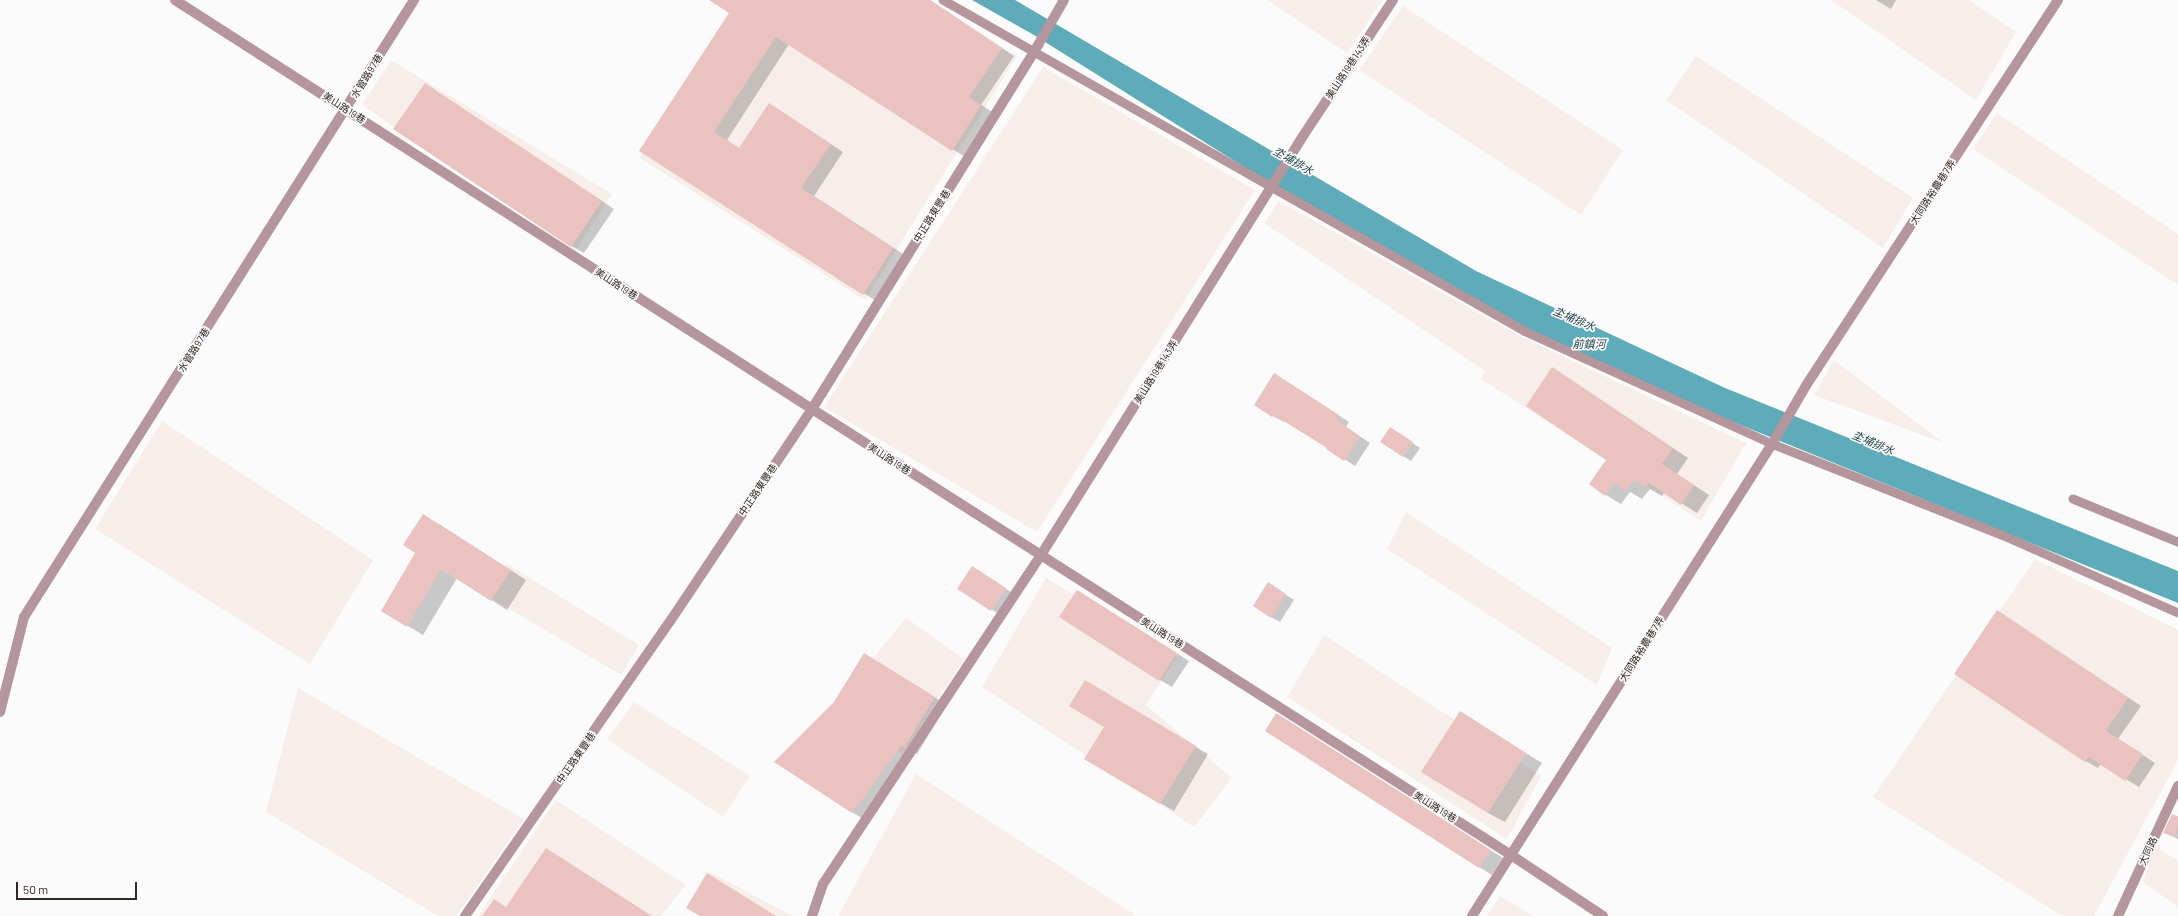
<!DOCTYPE html>
<meta charset="utf-8">
<style>
body{margin:0}
#map{position:relative;width:2178px;height:916px;overflow:hidden;background:#fbfbfb;font-family:Barlow,sans-serif}
canvas{display:block}
.scale{position:absolute;left:16px;top:882px;width:121px;height:18px;box-sizing:border-box;border:2px solid #352822;border-top:0;padding-left:5px;font-size:12px;line-height:14px;white-space:nowrap;color:#352822;-webkit-text-stroke:3px #fbfbfb;paint-order:stroke}
</style>
<div id="map">
<canvas width="2178" height="916"></canvas>
<div class="scale">50 m</div>
</div>
<script>
const g = document.querySelector('canvas').getContext('2d');
g.lineJoin = 'round';
function fillPath(path, color) { g.fillStyle = color; g.fill(path, 'evenodd'); }
function strokePath(path, color, width, dash) { g.strokeStyle = color; g.lineWidth = width; g.lineCap = dash ? 'butt' : 'round'; g.setLineDash(dash || []); g.stroke(path); }
function write(font, color, halo, rows, align = 'center') {
  g.font = font + ' Barlow,"Noto Sans TC",sans-serif'; g.lineWidth = 3.5; g.setLineDash([]); g.textBaseline = 'middle'; g.strokeStyle = halo; g.fillStyle = color; for (const [text, x, y, turn = 0] of rows) {
    g.save(); g.translate(x, y); g.rotate((+turn || 0) * Math.PI / 180); g.textAlign = isNaN(turn) ? turn : align; if (halo) g.strokeText(text, 0, 0); g.fillText(text, 0, 0); g.restore();
  }
}
fillPath(new Path2D(`
 M739,0H913L1017,56L865,300L640,158Z
 M1267,0H1382L1347,53Z
 M1831,0H1969L2016,32L1976,100Z
 M1403,6L1623,150L1581,215L1359,70Z
 M1696,56L1913,198L1883,248L1666,100Z
 M391,60L612,194L575,251L362,105Z
 M1043,67L1255,190L1037,532L824,407Z
 M1997,113L2178,234V285L1973,149Z
 M1279,201L1516,334L1746,443L1701,521L1481,379L1485,371L1264,223Z
 M1834,360L1944,443L1814,395Z
 M162,421L373,560L310,664L95,529Z
 M1406,512L1612,648L1597,685L1387,549Z
 M2035,559L2178,630V760L2094,916H2062L1873,797Z
 M507,564L639,645L621,675L489,597Z
 M1046,578L1177,657L1146,705L1232,778L1194,827L982,687Z
 M906,618L964,659L903,754L833,707Z
 M1324,635L1541,776L1507,839L1287,697Z
 M298,688L524,819L456,916H438L266,812Z
 M634,702L750,776L723,817L607,739Z
 M916,774L1134,914L1133,916H838Z
 M556,800L686,885L661,916H478Z
 M2155,846L2178,861V907L2143,882Z
 M707,871L793,916H700L687,907Z
 M1500,896L1533,916H1487Z`), '#f7eeea');
fillPath(new Path2D(`
 M972,0H1015L1476,271L1725,388L2178,571V603L1581,360L1319,214L1034,35Z`), '#5eabba');
fillPath(new Path2D(`
 M711,0H930L1014,56L981,105L994,113L965,157L789,44L727,140L740,149L782,112L843,152L814,196L906,256L876,301L641,150L730,13Z
 M1876,0H1896L1891,9Z
 M425,84L614,209L584,253L572,246Z
 M1553,368L1688,458L1677,474L1709,495L1697,513L1664,492L1662,496L1650,489L1642,499L1630,492L1621,504L1606,495L1607,460Z
 M1285,381L1349,422L1346,427L1370,443L1355,466L1285,420L1284,422L1273,416Z
 M1399,434L1420,448L1411,461L1403,456Z
 M439,524L526,580L507,610L457,578L423,635L383,611Z
 M981,573L1014,594L1000,615L959,589Z
 M1277,589L1294,600L1280,622L1271,617Z
 M1090,599L1189,661L1172,687L1160,680Z
 M1998,611L2141,706L2118,739L2155,763L2139,787L2101,764L2098,768L2086,761Z
 M878,662L947,705L917,754L914,752L865,820L852,812Z
 M1085,681L1208,754L1174,811L1086,759L1105,726Z
 M1290,722L1503,858L1492,875L1266,731Z
 M1477,723L1542,763L1505,822L1488,813Z
 M2178,817V839L2165,833Z`), '#0003');
fillPath(new Path2D(`
 M709,0H930L1002,48L969,97L981,105L952,151L776,37L714,132L739,148L769,103L831,144L801,188L893,248L863,295L639,151L729,13Z
 M425,83L602,201L571,247L393,129Z
 M1552,367L1673,448L1662,464L1694,485L1681,505L1649,483L1646,487L1634,480L1626,491L1614,483L1605,496L1589,484L1606,460L1526,406Z
 M1274,373L1339,415L1336,420L1360,436L1344,461L1326,449L1327,448L1274,415L1272,417L1254,405Z
 M1390,427L1413,442L1403,457L1380,442Z
 M423,514L511,570L491,601L441,569L407,627L381,611L415,553L403,545Z
 M972,566L1006,588L991,611L957,589Z
 M1268,582L1286,594L1271,618L1253,606Z
 M1077,590L1177,653L1159,681L1059,617Z
 M1997,610L2128,698L2106,731L2143,754L2125,781L2089,757L2085,762L1954,674Z
 M864,653L935,697L904,748L901,746L852,813L774,762L834,702Z
 M1085,680L1196,746L1160,804L1084,759L1104,727L1069,706Z
 M1460,711L1526,753L1488,813L1421,772Z
 M1276,713L1491,850L1479,868L1265,731Z
 M2172,814L2178,816V827L2174,837L2163,833Z
 M546,848L652,916H482L494,899L506,907Z
 M707,873L776,916H700L686,908Z`), '#eac2c0');
strokePath(new Path2D(`
 M943,0L1526,332L1772,444L2004,536L2178,613
 M2073,499L2178,542`), '#b4969c', 9);
strokePath(new Path2D(`
 M175,0L812,409L1511,855L1603,916
 M0,712L24,617L414,0
 M465,916L675,614L812,409L1034,52L1064,0
 M812,916L823,884L1041,555L1303,136L1393,0
 M1472,916L1772,444L1807,384L2058,0`), '#b4969c', 10);
strokePath(new Path2D(`
 M2118,916L2178,786`), '#b4969c', 10);
write('10px', '#352822', '#fbfbfb', [
 ["美山路19巷143弄",1348,68,-57],
 ["水管路97巷",367,76,-58],
 ["美山路19巷",344,108,33],
 ["大同路裕農巷7弄",1933,192,-57],
 ["中正路東豐巷",932,216,-58],
 ["美山路19巷",616,284,33],
 ["水管路97巷",194,350,-58],
 ["美山路19巷143弄",1156,372,-58],
 ["美山路19巷",889,459,33],
 ["中正路東豐巷",758,490,-56],
 ["美山路19巷",1162,633,32],
 ["大同路裕農巷7弄",1642,649,-58],
 ["中正路東豐巷",576,758,-55],
 ["美山路19巷",1435,807,32],
 ["大同路",2148,851,-65]
]);
write('italic 11px', '#1e434a', '#fbfbfb', [
 ["坔埔排水",1293,161,30],
 ["坔埔排水",1574,319,23],
 ["前鎮河",1589,344],
 ["坔埔排水",1873,443,23]
]);
</script>
